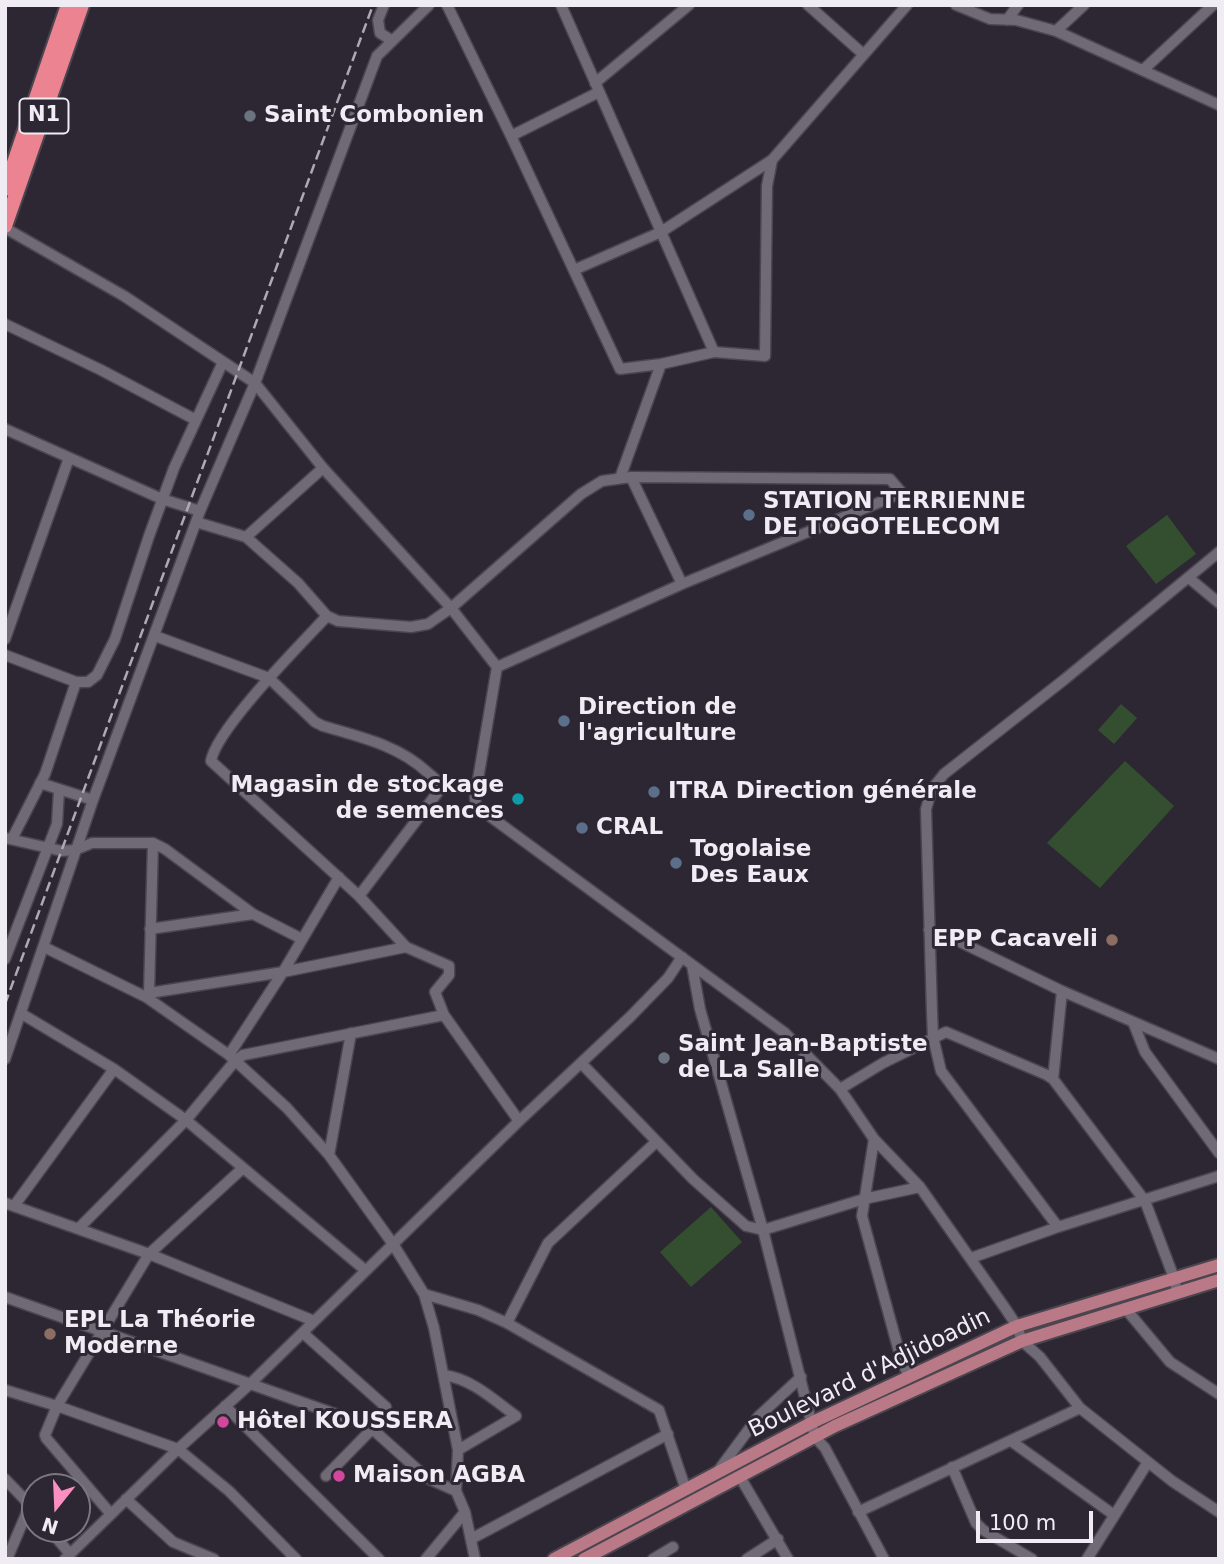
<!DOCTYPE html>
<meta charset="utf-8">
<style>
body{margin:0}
#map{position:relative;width:1224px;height:1564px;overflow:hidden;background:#2d2733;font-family:"DejaVu Sans",sans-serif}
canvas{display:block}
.frame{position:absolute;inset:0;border:7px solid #f0ecf4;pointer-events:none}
.north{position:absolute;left:21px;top:1473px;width:70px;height:70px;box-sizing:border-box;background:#2d2733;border:2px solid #7b7680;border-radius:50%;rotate:198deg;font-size:19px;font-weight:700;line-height:28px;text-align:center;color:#f0ecf4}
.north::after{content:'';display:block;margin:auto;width:24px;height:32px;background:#fc8fc1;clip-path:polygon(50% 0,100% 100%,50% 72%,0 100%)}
.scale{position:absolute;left:976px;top:1511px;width:117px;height:32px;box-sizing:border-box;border:4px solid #f0ecf4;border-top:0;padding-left:9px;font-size:21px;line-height:24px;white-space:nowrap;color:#f0ecf4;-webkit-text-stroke:5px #2d2733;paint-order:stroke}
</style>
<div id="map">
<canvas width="1224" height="1564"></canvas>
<div class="frame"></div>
<div class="north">N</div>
<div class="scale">100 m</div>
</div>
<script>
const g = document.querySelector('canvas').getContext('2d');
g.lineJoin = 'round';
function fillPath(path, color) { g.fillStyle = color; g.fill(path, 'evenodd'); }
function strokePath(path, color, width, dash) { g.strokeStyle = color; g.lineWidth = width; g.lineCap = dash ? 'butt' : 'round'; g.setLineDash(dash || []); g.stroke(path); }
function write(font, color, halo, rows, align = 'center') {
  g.font = font + ' "DejaVu Sans",sans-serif'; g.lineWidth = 6; g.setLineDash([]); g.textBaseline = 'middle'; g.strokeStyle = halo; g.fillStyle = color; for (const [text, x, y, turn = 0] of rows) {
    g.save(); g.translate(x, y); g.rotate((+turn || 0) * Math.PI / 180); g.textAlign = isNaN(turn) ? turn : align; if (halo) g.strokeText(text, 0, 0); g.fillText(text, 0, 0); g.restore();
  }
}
fillPath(new Path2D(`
 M1167,515L1196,554L1156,584L1126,546Z
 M1121,704L1137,718L1114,744L1098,730Z
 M1125,761L1174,806L1100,888L1047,843Z
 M711,1207L742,1242L691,1287L660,1252Z`), '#344f30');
const minor = new Path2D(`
 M384,5L378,20L380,33L391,40
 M447,5L511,136L620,369L661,364L714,352L765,356L767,186L772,160
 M561,5L714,352
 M808,5L863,54
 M956,5L990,19L1016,20L1056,31L1219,105
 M1007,20L1018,5
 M1056,31L1084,5
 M1143,70L1213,5
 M595,83L689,5
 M511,136L599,92
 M5,228L124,296L255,383L323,468L451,608L497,667L475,797L476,806L785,1033L840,1089L874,1139L920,1187L1005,1308L1017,1326L1022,1341L1040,1357L1080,1408L1172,1481L1219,1512
 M574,270L661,232L772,160L907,5
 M5,324L101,370L196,420
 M5,429L162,499L200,511
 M631,477L682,584
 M620,478L661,364
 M196,522L246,537L298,583L327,616L338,621L411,627L428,624L451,608L581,494L602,481L631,477L890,479L902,493L682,584L497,667
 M246,537L323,468
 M1189,578L1219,603
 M327,616C302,643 216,729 211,761L359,896L406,947L449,966V975L435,992L444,1015L519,1121
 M155,636L269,678L315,722L323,726C360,737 398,745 427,772C433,777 439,781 441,788L359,896
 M5,639L69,458
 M5,655L76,682H88L97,675L115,639L149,536L174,468L223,362
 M40,783L93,800
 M5,838L62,851L75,850L92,843H153L165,849L253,914L302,939
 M12,839L45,774L76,682
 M150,929L253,914
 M929,930L956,940L1062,991L1219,1059
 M44,947L146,997L229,1055L287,1108L329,1155L393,1244L424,1294L434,1328L458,1450L456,1491
 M5,959L57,824L59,790
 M692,965L700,1009L763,1230L815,1437L825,1448L884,1559
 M149,993L153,843
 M146,997L149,993L283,972L406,947
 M22,1014L114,1069L186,1120L365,1270
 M1133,1022L1145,1052L1219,1153
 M229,1055L283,972L339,877
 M5,1059L93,800L200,511L255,383L377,56L429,5
 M582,1064L693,1179L746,1226L763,1230L864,1199L920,1187
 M1053,1079L1062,991
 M840,1089L883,1063L946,1032L1047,1075L1053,1079L1145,1201L1174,1278L1177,1292
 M874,1139L862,1216L901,1359L909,1377
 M329,1155L351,1033
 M5,1203L149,1254L314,1321
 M14,1206L114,1069
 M1058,1227L941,1071L933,1037L932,1012L926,809L932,789L944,774L1065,679L1219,552
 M79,1228L186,1120L235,1061L243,1055L444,1015
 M971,1258L1058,1227L1219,1176
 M424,1294L478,1310L507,1323L659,1410L686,1490
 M5,1297L369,1426L427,1478L456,1491L465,1512L475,1559
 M1125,1308L1170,1362L1219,1394
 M507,1323L548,1243L656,1142
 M303,1333L386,1407L369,1426
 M444,1375C472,1379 494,1400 516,1416L458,1450
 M5,1390L57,1406L178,1449L229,1491L296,1559
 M225,1406L379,1559
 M1011,1441L1114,1515
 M952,1467L976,1523L983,1530L1032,1559
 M718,1471L758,1417L801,1377
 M326,1476L372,1429
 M740,1477L788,1559
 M5,1479L30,1505L7,1559
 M126,1499L173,1542L214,1559
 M858,1512L1080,1408
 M110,1513L46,1438L45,1435L57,1406L149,1254L243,1168
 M49,1529L70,1554
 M471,1539L668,1434
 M65,1559L178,1449L250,1384L519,1121L630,1017L668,978L682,957
 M426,1559L465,1512
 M653,1559L673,1547
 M747,1559L778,1539
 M1087,1559L1148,1462`);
const major = new Path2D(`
 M554,1559L813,1422L1017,1326L1219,1265
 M584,1559L835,1426L1022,1341L1219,1280`);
const highway = new Path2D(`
 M5,189L68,5
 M5,226L82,5`);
strokePath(minor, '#4a454e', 13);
strokePath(major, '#4a454e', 16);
strokePath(highway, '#4a454e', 18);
strokePath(minor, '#706976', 10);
strokePath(major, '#ba7986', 12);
strokePath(highway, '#eb8391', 14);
strokePath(new Path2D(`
 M5,1004L373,5`), '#aea9b3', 2.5, [10, 5]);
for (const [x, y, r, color] of [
 [250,116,7,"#6b7280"],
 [749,515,7,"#5c6f8a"],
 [564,721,7,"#5c6f8a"],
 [654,792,7,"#5c6f8a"],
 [518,799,7,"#0f9aa8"],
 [582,828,7,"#5c6f8a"],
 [676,863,7,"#5c6f8a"],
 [1112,940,7,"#8d6e63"],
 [664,1058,7,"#6b7280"],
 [50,1334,7,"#8d6e63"],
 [223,1422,7,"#d1479c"],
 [339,1476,7,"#d1479c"]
]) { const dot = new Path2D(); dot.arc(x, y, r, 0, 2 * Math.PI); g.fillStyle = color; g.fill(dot); strokePath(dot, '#2d2733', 2.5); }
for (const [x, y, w] of [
 [44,116,49]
]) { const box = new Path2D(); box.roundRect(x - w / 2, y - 17.5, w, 35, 5); g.fillStyle = '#2d2733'; g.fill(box); strokePath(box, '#f0ecf4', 2); }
write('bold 21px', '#f0ecf4', null, [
 ["N1",44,116]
]);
write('bold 23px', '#f0ecf4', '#2d2733', [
 ["Saint Combonien",264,116],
 ["STATION TERRIENNE",763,502],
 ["DE TOGOTELECOM",763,528],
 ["Direction de",578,708],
 ["l'agriculture",578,734],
 ["Magasin de stockage",504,786,"right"],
 ["de semences",504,812,"right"],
 ["ITRA Direction générale",668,792],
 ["CRAL",596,828],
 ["Togolaise",690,850],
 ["Des Eaux",690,876],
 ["EPP Cacaveli",1098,940,"right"],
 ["Saint Jean-Baptiste",678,1045],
 ["de La Salle",678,1071],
 ["EPL La Théorie",64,1321],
 ["Moderne",64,1347],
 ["Hôtel KOUSSERA",237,1422],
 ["Maison AGBA",353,1476]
], 'left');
write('23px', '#f0ecf4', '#2d2733', [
 ["Boulevard d'Adjidoadin",870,1374,-26]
]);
</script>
